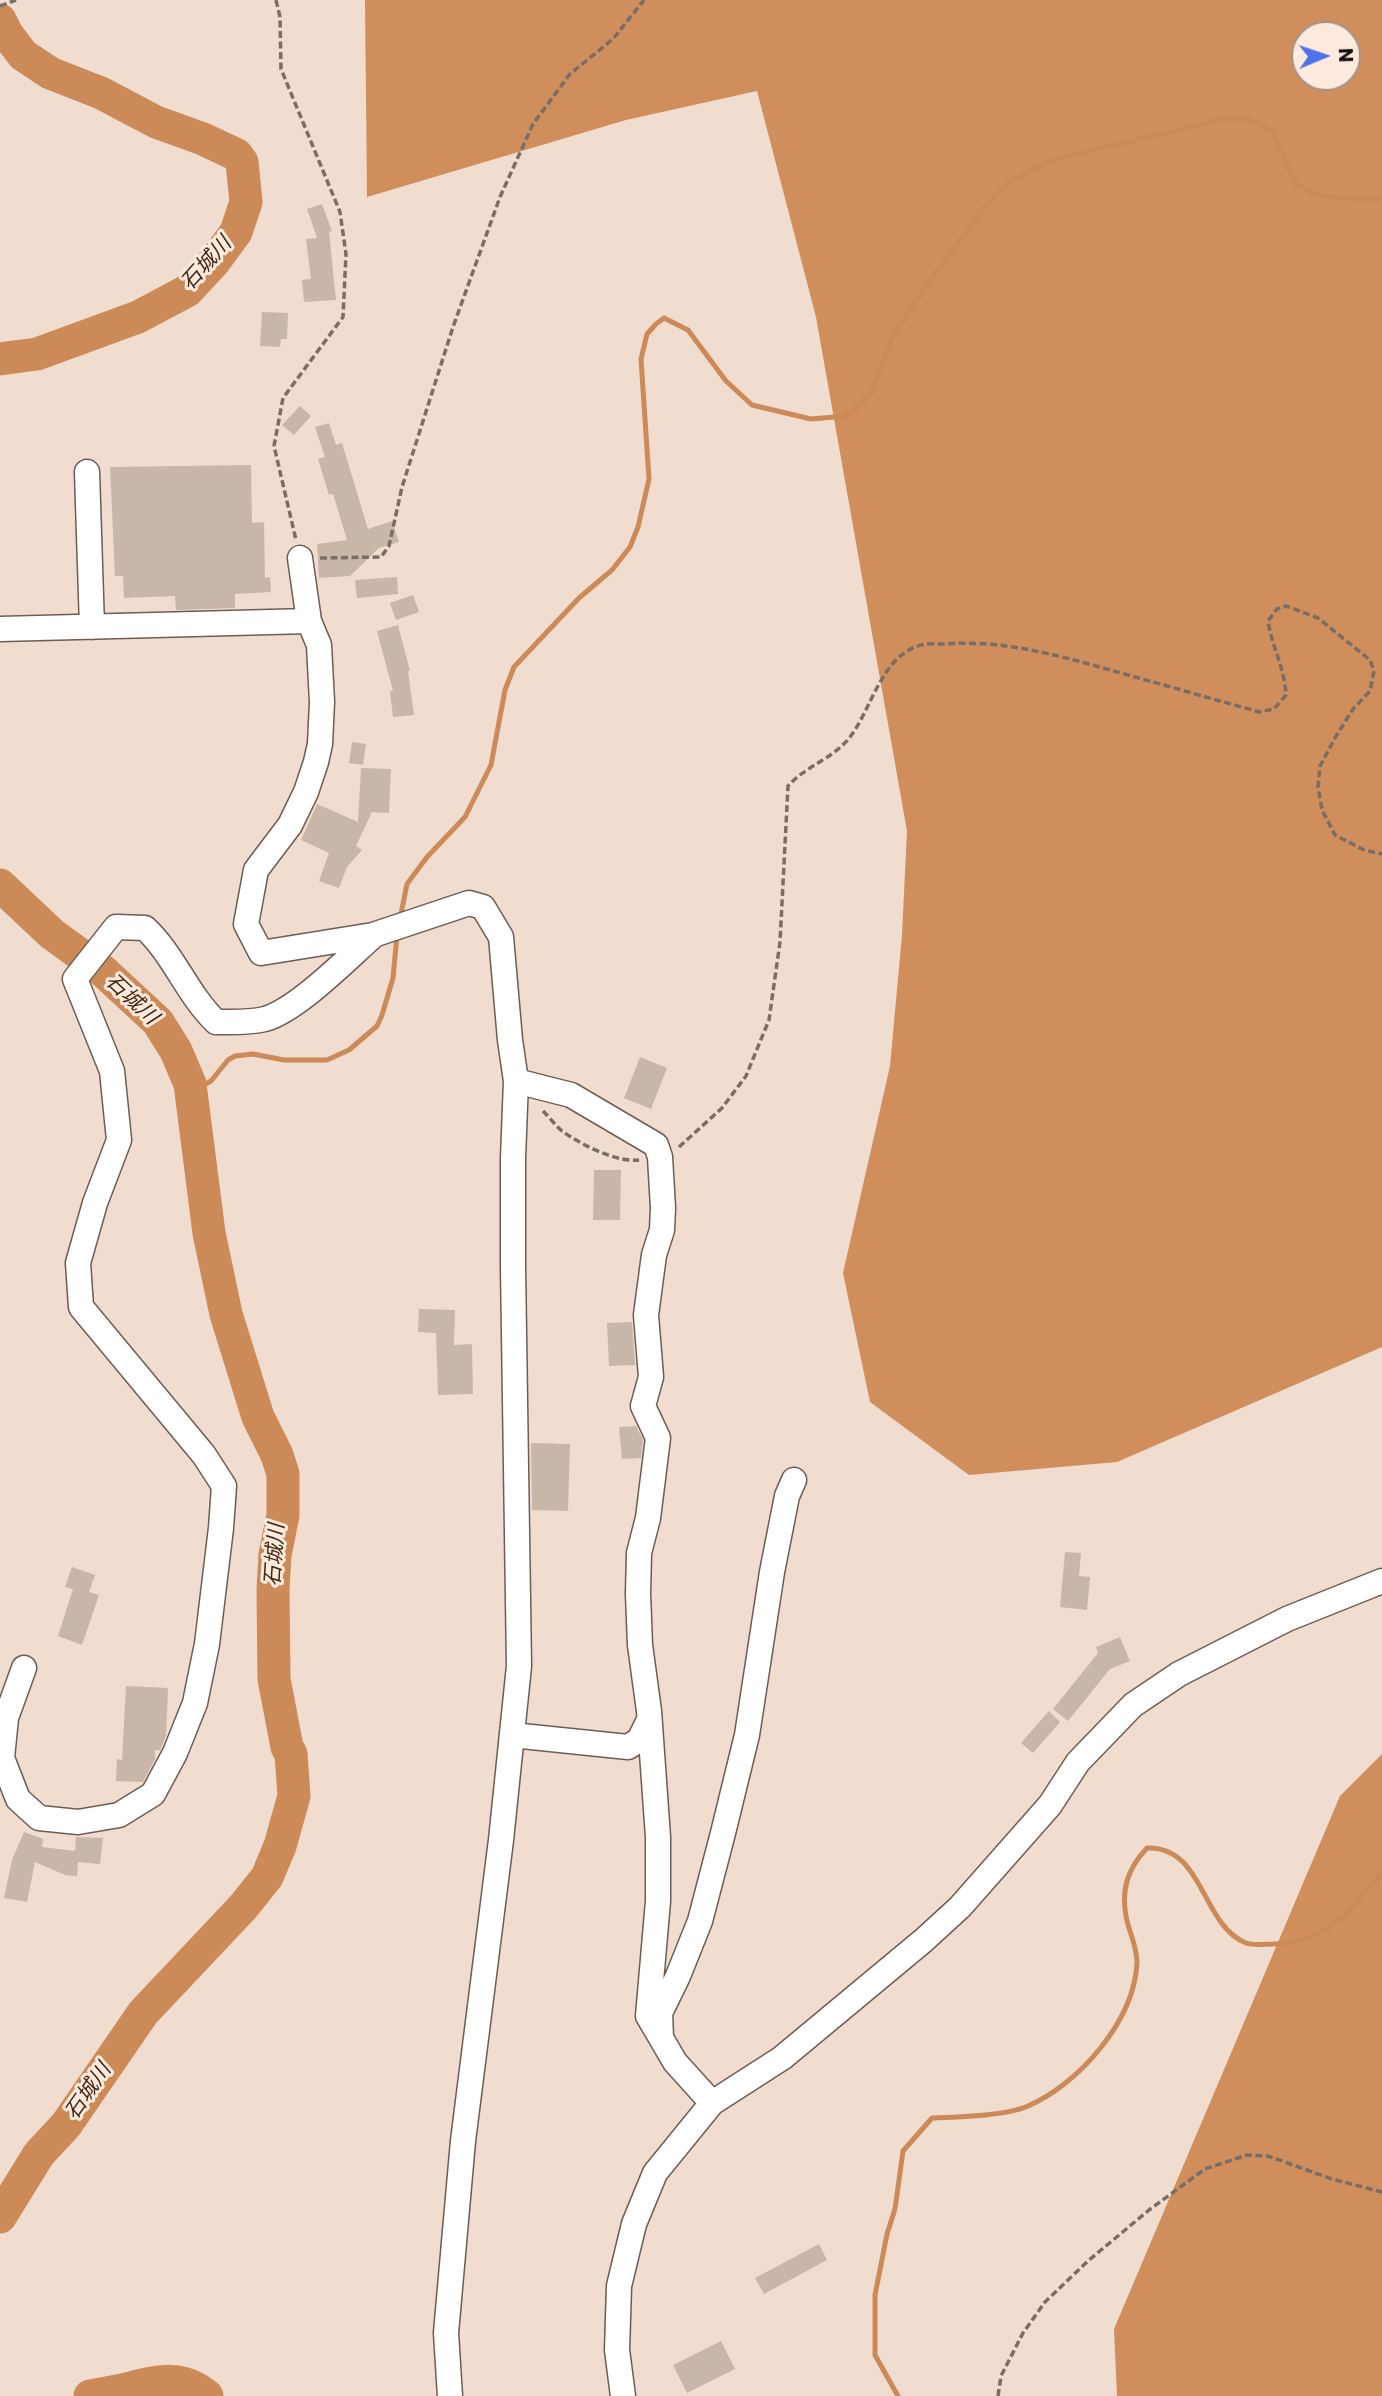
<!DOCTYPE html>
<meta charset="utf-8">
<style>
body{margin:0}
#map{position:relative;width:1382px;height:2396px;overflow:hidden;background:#f0ddd0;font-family:Poppins,sans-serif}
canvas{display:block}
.north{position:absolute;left:1291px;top:21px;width:70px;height:70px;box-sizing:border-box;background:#fdeadd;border:2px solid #a1938a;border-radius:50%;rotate:88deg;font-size:19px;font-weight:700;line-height:28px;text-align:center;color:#17110d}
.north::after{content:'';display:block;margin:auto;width:24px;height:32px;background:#4e73e6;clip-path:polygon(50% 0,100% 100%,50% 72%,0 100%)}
</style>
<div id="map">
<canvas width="1382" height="2396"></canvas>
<div class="north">N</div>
</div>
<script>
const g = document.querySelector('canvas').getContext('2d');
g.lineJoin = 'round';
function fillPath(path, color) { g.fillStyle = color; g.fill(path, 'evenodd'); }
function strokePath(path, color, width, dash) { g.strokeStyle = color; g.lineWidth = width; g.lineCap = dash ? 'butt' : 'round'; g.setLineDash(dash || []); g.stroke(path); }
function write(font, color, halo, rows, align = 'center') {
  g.font = font + ' Poppins,"Noto Sans JP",sans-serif'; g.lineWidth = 6; g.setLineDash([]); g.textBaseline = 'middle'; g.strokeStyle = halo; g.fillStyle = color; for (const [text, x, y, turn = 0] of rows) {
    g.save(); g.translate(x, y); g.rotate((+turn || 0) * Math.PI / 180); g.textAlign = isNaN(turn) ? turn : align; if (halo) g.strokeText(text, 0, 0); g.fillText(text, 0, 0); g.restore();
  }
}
fillPath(new Path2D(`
 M365,0H1382V1347L1117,1462L969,1475L870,1402L843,1273L890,1066L902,935L907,831L816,317L757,91L626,120L367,197ZM1347,35V77H1305V35Z
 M1382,1754V2396H1117L1114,2329L1340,1796Z`), '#cf8e5c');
strokePath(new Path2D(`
 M0,33L7,34
 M400,919L407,884L427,857L465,817L491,765L505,690L514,667L579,598L612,570L630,547L638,527L649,479L641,359L647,334L656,324L664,318L688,330L726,381L752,405L811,419L846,416L870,395L893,336L926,286L993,197L1009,182L1052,160L1212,122L1215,119L1250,120L1272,131L1295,183L1311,193L1324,196L1382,200
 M190,1093L211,1081L228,1060L235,1056L253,1054L284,1060H327L349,1050L377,1026L382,1015L393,978L397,935
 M898,2396L875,2355V2295L887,2234L895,2209L903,2151L932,2118C957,2117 1005,2116 1028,2106C1079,2084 1134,2021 1137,1963C1137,1945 1129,1933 1126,1916C1121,1889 1128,1868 1147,1848C1204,1846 1201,1925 1246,1943C1254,1946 1265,1944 1273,1944C1329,1942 1347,1912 1382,1873`), '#cb8a58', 5);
strokePath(new Path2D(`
 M0,20L7,34L23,55L50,73L101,93L156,122L203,139L237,155L242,162L246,202L236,232L214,262L187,291L138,317L37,354L0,359
 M0,885L52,934L103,971L158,1022L176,1051L190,1084L209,1233L226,1314L258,1417L277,1455L283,1474V1515L275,1555L273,1589L274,1679L287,1747L291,1754L294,1796L280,1846L267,1877L243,1907L143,2013L66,2125L39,2154L0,2217
 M90,2396C105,2393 120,2391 134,2387C161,2380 184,2376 207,2396`), '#cb8a58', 33);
fillPath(new Path2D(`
 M322,204L332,231L329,232L336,300L304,302L302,280L311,279L306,239L317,238L307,209Z
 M262,312L288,313L287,339H281L280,347L260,346Z
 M300,406L311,416L294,435L282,425Z
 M329,423L336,445L342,443L368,529L392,521L399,542L379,548L350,576L319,578L317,544L347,540L333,494L329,495L318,459L325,457L315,427Z
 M251,465L252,523L264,522L265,578L270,577L271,592L235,594V608L176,610L175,596L124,598L123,576H115L110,467Z
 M397,577L398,594L357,598L355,580Z
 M413,595L419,612L396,620L390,603Z
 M398,625L410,671H408L414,715L393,717L390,691H393L377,631Z
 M352,742L366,744L363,765L349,763Z
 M361,768L391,769L389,813L372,812L356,846L362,850L347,867L339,888L319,881L329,853L301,840L317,804L358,822Z
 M640,1057L667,1068L651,1109L624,1098Z
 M594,1170H621L620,1220H593Z
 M419,1309L455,1310L454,1345L472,1344L473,1394L438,1395L436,1333L418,1332Z
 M632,1322L635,1365L609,1366L607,1323Z
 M636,1426L643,1440L641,1458L622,1459L619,1427Z
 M531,1443L570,1444L568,1511L532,1510Z
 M1065,1552L1081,1553L1079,1576L1090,1577L1087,1610L1060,1607Z
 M72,1567L95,1575L89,1592L99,1595L82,1645L58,1636L73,1589L65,1587Z
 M1120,1637L1130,1661L1110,1669L1068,1721L1053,1709L1098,1653L1096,1647Z
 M126,1686L168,1688L166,1736L160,1750H155V1759L143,1782L116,1781L117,1759L122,1760Z
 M1049,1711L1060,1722L1033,1753L1021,1743Z
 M24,1832L43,1839L42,1847L75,1851L76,1837L103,1838L100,1864L78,1862L77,1876L65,1875L35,1862L27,1902L4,1898L12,1860Z
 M819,2244L827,2260L764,2294L755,2278Z
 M721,2341L735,2369L687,2393L673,2365Z`), '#c8b6a9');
const minor = new Path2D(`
 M87,472L92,627
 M300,558L309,621L319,645L322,702L320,744L316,762L306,792L290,825L256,870L246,924L261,953L373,935L469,903L483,907L501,937L510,1040L516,1081L513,1158V1267L519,1666L501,1840L463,2141L446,2333L450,2396
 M0,629L309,621
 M516,1081L571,1095L656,1145L660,1157L663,1208L662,1230L654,1255L646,1315L651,1377L643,1406L658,1438L648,1518L639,1553L638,1594L640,1645L649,1711L658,1837V1901L648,2016L661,2038
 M24,1668L6,1718L2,1758L18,1799L39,1818L78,1822L119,1815L153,1794L175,1753L195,1703L207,1644L221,1528L224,1486L204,1455L81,1307L78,1263L95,1203L119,1140L112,1071L75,979L116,927L145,928C174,955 187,994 216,1022C232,1022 249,1023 265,1019C297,1010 347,959 373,936
 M512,1735L628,1747L639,1740L649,1720
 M712,2103L675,2062L661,2038L660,2013L678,1976L700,1921L723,1833L747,1735L772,1572L787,1496L794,1480
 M623,2396L617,2350L619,2286L634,2224L655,2173L712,2103L782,2058L924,1940L960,1907L1050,1805L1078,1762L1133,1705L1179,1674L1287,1619L1382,1581`);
strokePath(minor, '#6d5d52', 27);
strokePath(new Path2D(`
 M276,0L280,17L281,69L340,212L346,254L343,317L283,398L274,446L296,540
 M0,6L16,0
 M320,558L381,557L389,546L402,487L453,327L500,197L533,124L570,74L613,39L644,0
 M543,1111C549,1117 555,1125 562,1131C580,1144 617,1163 639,1160
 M679,1147L722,1108L746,1076L769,1020L780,942L788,786C807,765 833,759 850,737C871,710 881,658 918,646C925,643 936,644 944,644C1004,639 1064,657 1121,673C1167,686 1213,699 1259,712L1274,709L1286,695C1285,669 1272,647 1268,621L1277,609L1286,606L1318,618L1370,660L1374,671L1370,691L1353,709L1335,738L1320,766L1318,787L1322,810L1335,835L1364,850L1382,854
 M998,2396L1001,2376L1023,2333L1045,2302L1088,2261L1149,2210L1205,2169L1247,2155L1268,2156L1332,2179L1382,2192`), '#796d65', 3.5, [7, 3.5]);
strokePath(minor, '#fff', 24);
write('italic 21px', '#432711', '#fdeadd', [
 ["石城川",207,264,-48],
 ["石城川",131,1000,43],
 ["石城川",276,1555,-86],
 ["石城川",89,2092,-55]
]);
</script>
